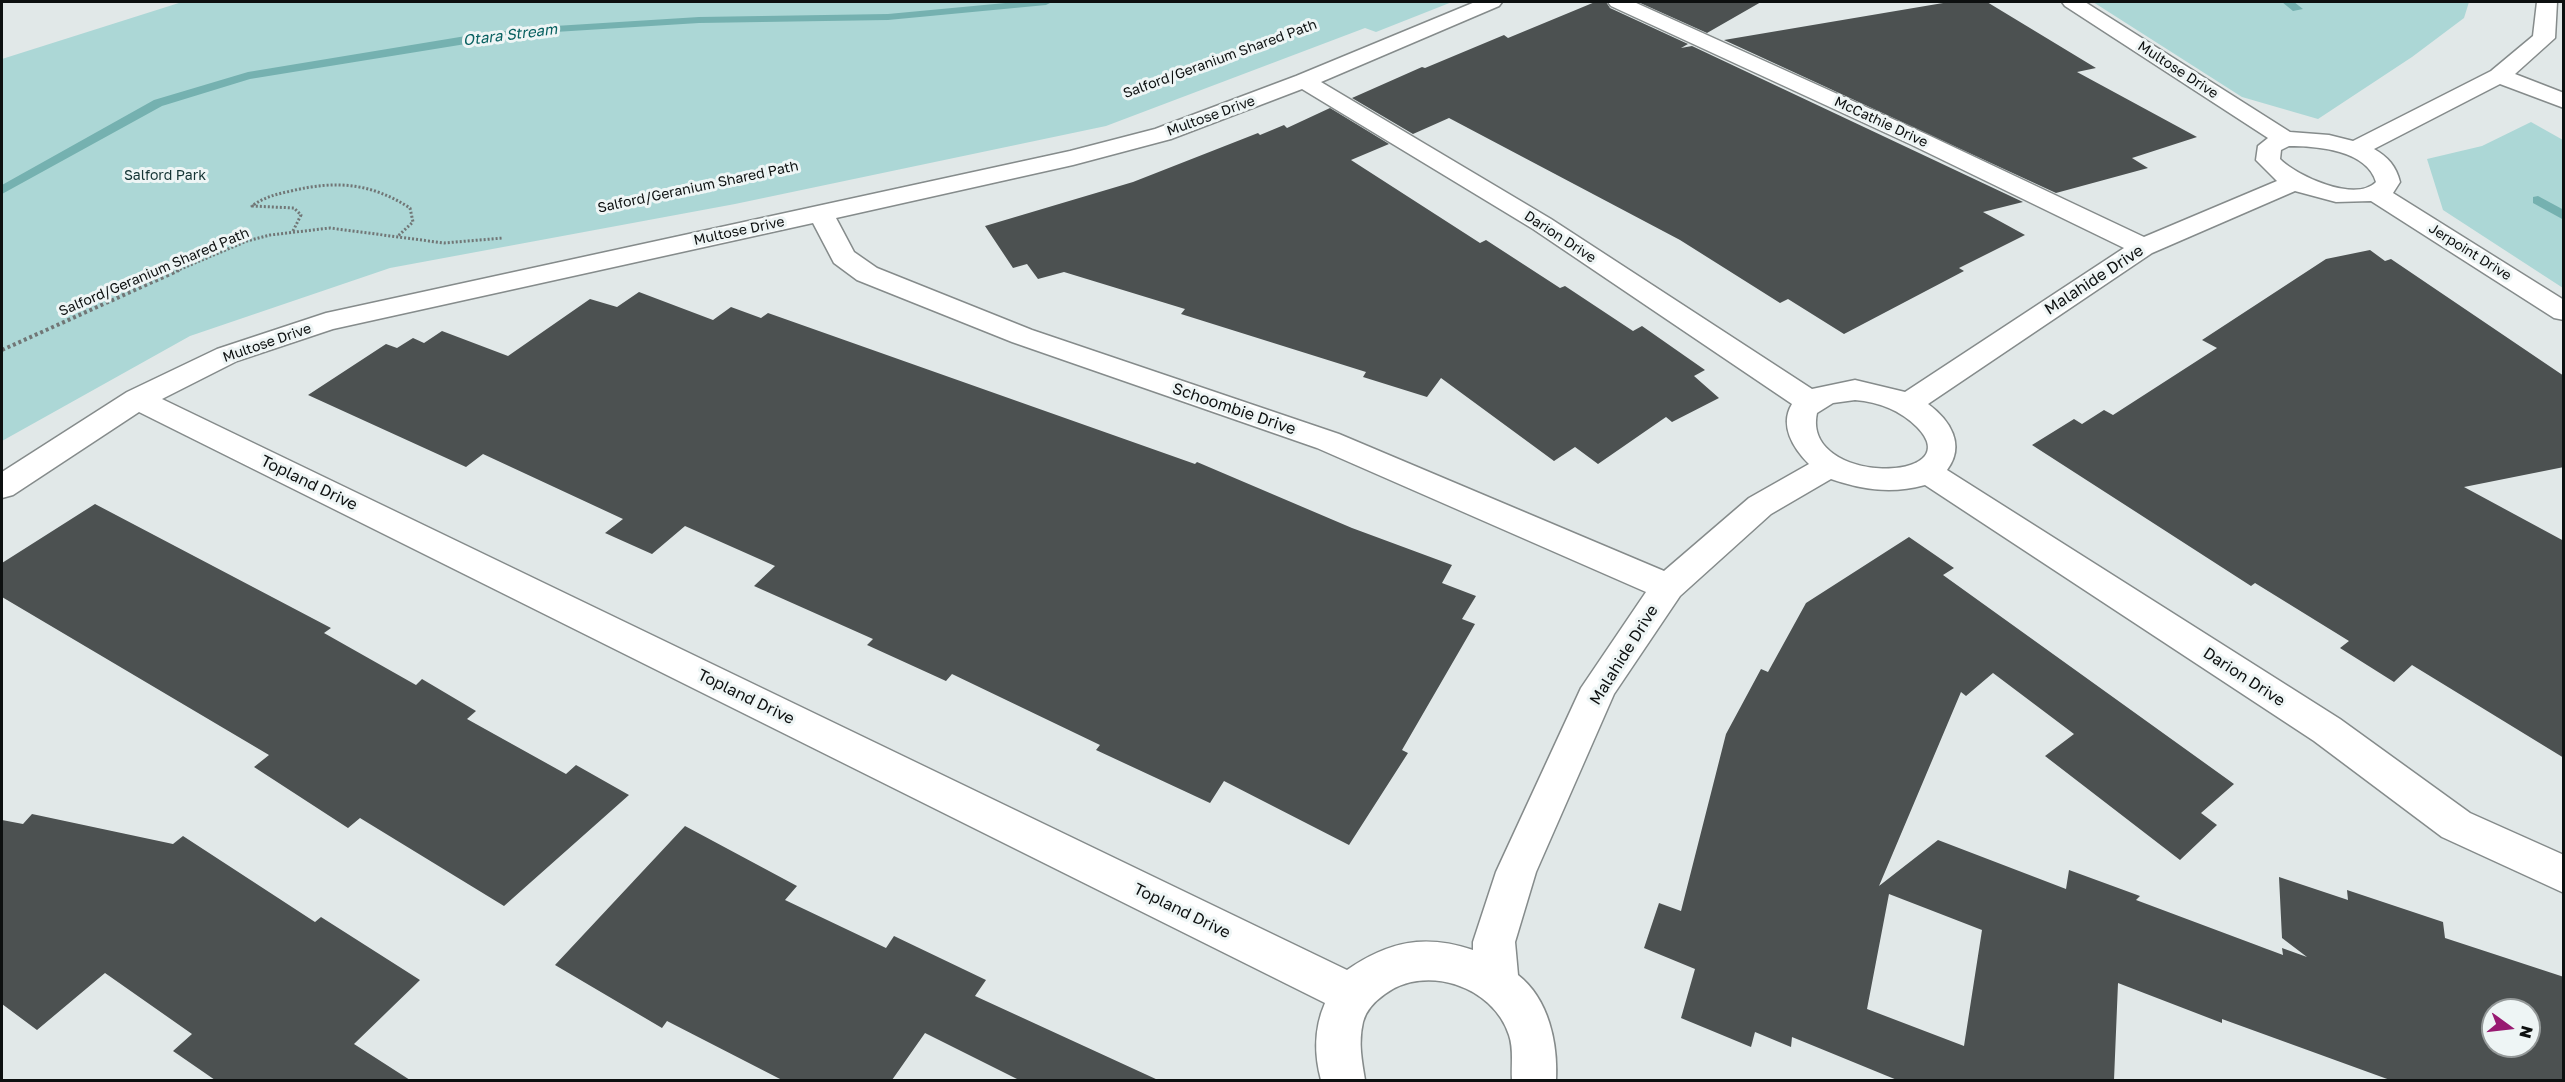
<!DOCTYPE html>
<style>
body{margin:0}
#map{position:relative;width:2565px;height:1082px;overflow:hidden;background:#e1e8e8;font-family:"Golos Text",sans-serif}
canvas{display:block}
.frame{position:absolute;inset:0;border:3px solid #0d1010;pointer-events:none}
.north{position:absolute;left:2481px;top:998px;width:60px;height:60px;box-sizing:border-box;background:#eef5f5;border:2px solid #949999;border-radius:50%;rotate:105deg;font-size:16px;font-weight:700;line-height:24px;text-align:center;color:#0d1010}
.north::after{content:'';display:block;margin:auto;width:21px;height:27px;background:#981a71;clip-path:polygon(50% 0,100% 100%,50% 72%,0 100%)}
</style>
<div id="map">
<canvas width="2565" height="1082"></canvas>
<div class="frame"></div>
<div class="north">N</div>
</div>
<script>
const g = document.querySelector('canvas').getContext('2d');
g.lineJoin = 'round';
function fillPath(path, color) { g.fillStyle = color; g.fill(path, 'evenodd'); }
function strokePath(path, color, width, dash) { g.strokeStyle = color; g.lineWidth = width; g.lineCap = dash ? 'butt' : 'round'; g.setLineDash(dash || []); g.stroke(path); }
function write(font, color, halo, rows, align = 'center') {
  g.font = font + ' "Golos Text",sans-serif'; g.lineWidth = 6; g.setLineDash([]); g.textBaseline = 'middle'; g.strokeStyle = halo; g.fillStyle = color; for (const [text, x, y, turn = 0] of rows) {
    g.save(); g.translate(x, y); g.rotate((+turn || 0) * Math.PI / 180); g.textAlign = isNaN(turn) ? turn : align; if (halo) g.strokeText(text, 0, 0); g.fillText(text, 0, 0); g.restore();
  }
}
fillPath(new Path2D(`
 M182,2H1452L1376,32L1365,28L1106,126L735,204L390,268L190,336L2,441V59Z
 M2093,2H2469L2464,18L2412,57L2318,119L2242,97Z
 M2531,122L2563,140V288L2443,210L2427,159L2482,146Z`), '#acd7d6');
fillPath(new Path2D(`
 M1016,2H1052L1046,5L888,20L699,23L555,32L478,42L250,79L162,106L2,194V185L154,100L248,72L478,34L555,26L699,17L888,14Z
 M2282,2H2294L2303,9L2293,11Z
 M2538,196L2564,210V220L2533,203V197Z`), '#75b1b0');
fillPath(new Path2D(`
 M1595,2H1606L1610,8L1688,44L1681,48L1692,46L2023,202L1983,212L2025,235L1959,268L1964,271L1844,334L1788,299L1780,303L1680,240L1449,118L1413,134L1352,98L1422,67L1425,68L1504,35L1508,38Z
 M1638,2H1761L1707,33Z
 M1949,2H1987L2096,68L2077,72L2197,137L2132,158L2148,168L2056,193L1724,40Z
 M1330,108L1389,144L1351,160L1480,243L1486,240L1560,288L1565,286L1633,331L1642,326L1705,370L1694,376L1719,398L1672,422L1666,417L1598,464L1575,447L1554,461L1441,378L1427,397L1363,377L1366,372L1181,314L1185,309L1064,272L1038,279L1027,264L1013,268L985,226L1133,182L1258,133L1260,135L1284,125L1287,128Z
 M2370,250L2385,261L2391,259L2564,376V467L2464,487L2564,541V758L2412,665L2394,682L2340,648L2349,641L2255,583L2251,586L2032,445L2074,419L2082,424L2104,410L2113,415L2217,348L2202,340L2326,259Z
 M639,292L713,320L731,307L761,318L768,313L1195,464L1197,462L1352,528L1452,565L1442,583L1476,596L1462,619L1475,624L1402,750L1408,753L1349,845L1224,781L1210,803L1096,750L1100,745L952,674L946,681L867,645L873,639L754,586L775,566L685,526L652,554L605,533L623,519L483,454L466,467L308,395L386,344L397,348L413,338L424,343L442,331L508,356L590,299L617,307Z
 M95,504L331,628L324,633L416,685L422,679L476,711L467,719L566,774L576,765L629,795L504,906L360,818L348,828L254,767L269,755L2,597V563Z
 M1909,537L1954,568L1943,575L2234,784L2201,813L2217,825L2180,860L2045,756L2074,734L1993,673L1966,696L1961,692L1879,886L1938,840L2066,889L2069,870L2140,896L2136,900L2283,955L2282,948L2307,957L2282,938L2279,877L2348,900L2347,890L2443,922L2445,938L2564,977V1080H2390L2222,1019V1023L2118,983L2114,1080H1897L1792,1037L1791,1047L1755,1032L1751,1047L1681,1018L1695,969L1644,948L1659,903L1681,911L1726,734L1761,669L1768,672L1806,603ZM1889,894L1982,930L1964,1046L1867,1009ZM2493,1010H2529V1046H2493Z
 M32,814L173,844L183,836L315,922L321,917L420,980L354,1044L410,1080H215L173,1051L192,1034L105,973L37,1030L2,1004V820L23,824Z
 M685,826L797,886L785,900L886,948L894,936L986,980L975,996L1158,1080H1019L925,1033L892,1080H782L667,1021L662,1028L555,965Z`), '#4c5151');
const street = new Path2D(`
 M1475,2H1502L1499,6L1321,82L1551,219L1812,389L1855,380L1905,392L2124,248L1912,145L1611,6L1608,2H1634L1928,135L2144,237L2277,181L2256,160L2258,146L2268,138L2065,6L2062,2H2085L2290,132L2329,135L2353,141L2491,71L2533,36L2537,2H2557L2555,38L2515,74L2564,93V108L2500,84L2374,149C2388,157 2396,166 2400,182L2393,193L2564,300V320L2554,318L2371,201L2336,202L2295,191L2152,253L1928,404C1950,420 1966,445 1947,470L2340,719L2470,813L2564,855V893L2442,837L2314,741L1925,485C1892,494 1863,490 1831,479L1771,514L1680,596L1614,694L1536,872L1515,942L1518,975C1549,999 1558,1044 1556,1080H1512C1511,1066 1514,1049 1509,1035C1493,986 1426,964 1385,994C1375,1001 1366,1010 1363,1022C1358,1043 1362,1061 1365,1080H1321C1314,1054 1314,1028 1325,1003L139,412L13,495L2,498V472L127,392L217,349L326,313L1070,151L1155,129L1296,76ZM1302,89L1533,229L1792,404C1779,425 1793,448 1809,464L1749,498L1664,571L1339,434L1032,330L877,268L854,252L836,218L1073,165L1171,139ZM2289,146C2317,146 2367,150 2376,182C2355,203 2297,176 2280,159L2281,150ZM813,223L834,263L857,280L1012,342L1317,448L1646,592L1581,688L1496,872L1473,942V950C1425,934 1389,941 1347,970L162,399L237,361L333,329ZM1855,400C1879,402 1900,410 1917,427C1972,483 1801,486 1817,413L1833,403Z`);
strokePath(street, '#858b8b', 3);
strokePath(new Path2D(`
 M293,231L301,215L294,208L252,206C264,197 277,194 291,191C336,180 371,183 410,208L413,222L398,236
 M176,271L247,241L270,235L330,228L444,243L503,238`), '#717676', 3, [2, 2]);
strokePath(new Path2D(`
 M2,350L179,270`), '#717676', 4, [3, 3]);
fillPath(street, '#fff');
write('14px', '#0d1010', '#eef5f5', [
 ["Salford/Geranium Shared Path",1220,59,-20],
 ["Multose Drive",2178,70,33],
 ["Multose Drive",1211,116,-20],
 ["McCathie Drive",1881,122,25],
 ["Salford/Geranium Shared Path",698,187,-12],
 ["Multose Drive",739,231,-12],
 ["Darion Drive",1560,237,33],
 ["Jerpoint Drive",2470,252,32],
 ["Salford/Geranium Shared Path",154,272,-23],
 ["Multose Drive",267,343,-19]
]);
write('14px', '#143333', '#eef5f5', [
 ["Salford Park",165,176]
]);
write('italic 15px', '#096161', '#eef5f5', [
 ["Otara Stream",510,35,-7]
]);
write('16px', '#0d1010', '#eef5f5', [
 ["Malahide Drive",2094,280,-33],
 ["Schoombie Drive",1234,409,19],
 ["Topland Drive",309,483,26],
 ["Malahide Drive",1624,655,-58],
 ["Darion Drive",2244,677,33],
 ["Topland Drive",746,697,26],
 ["Topland Drive",1182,911,26]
]);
</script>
